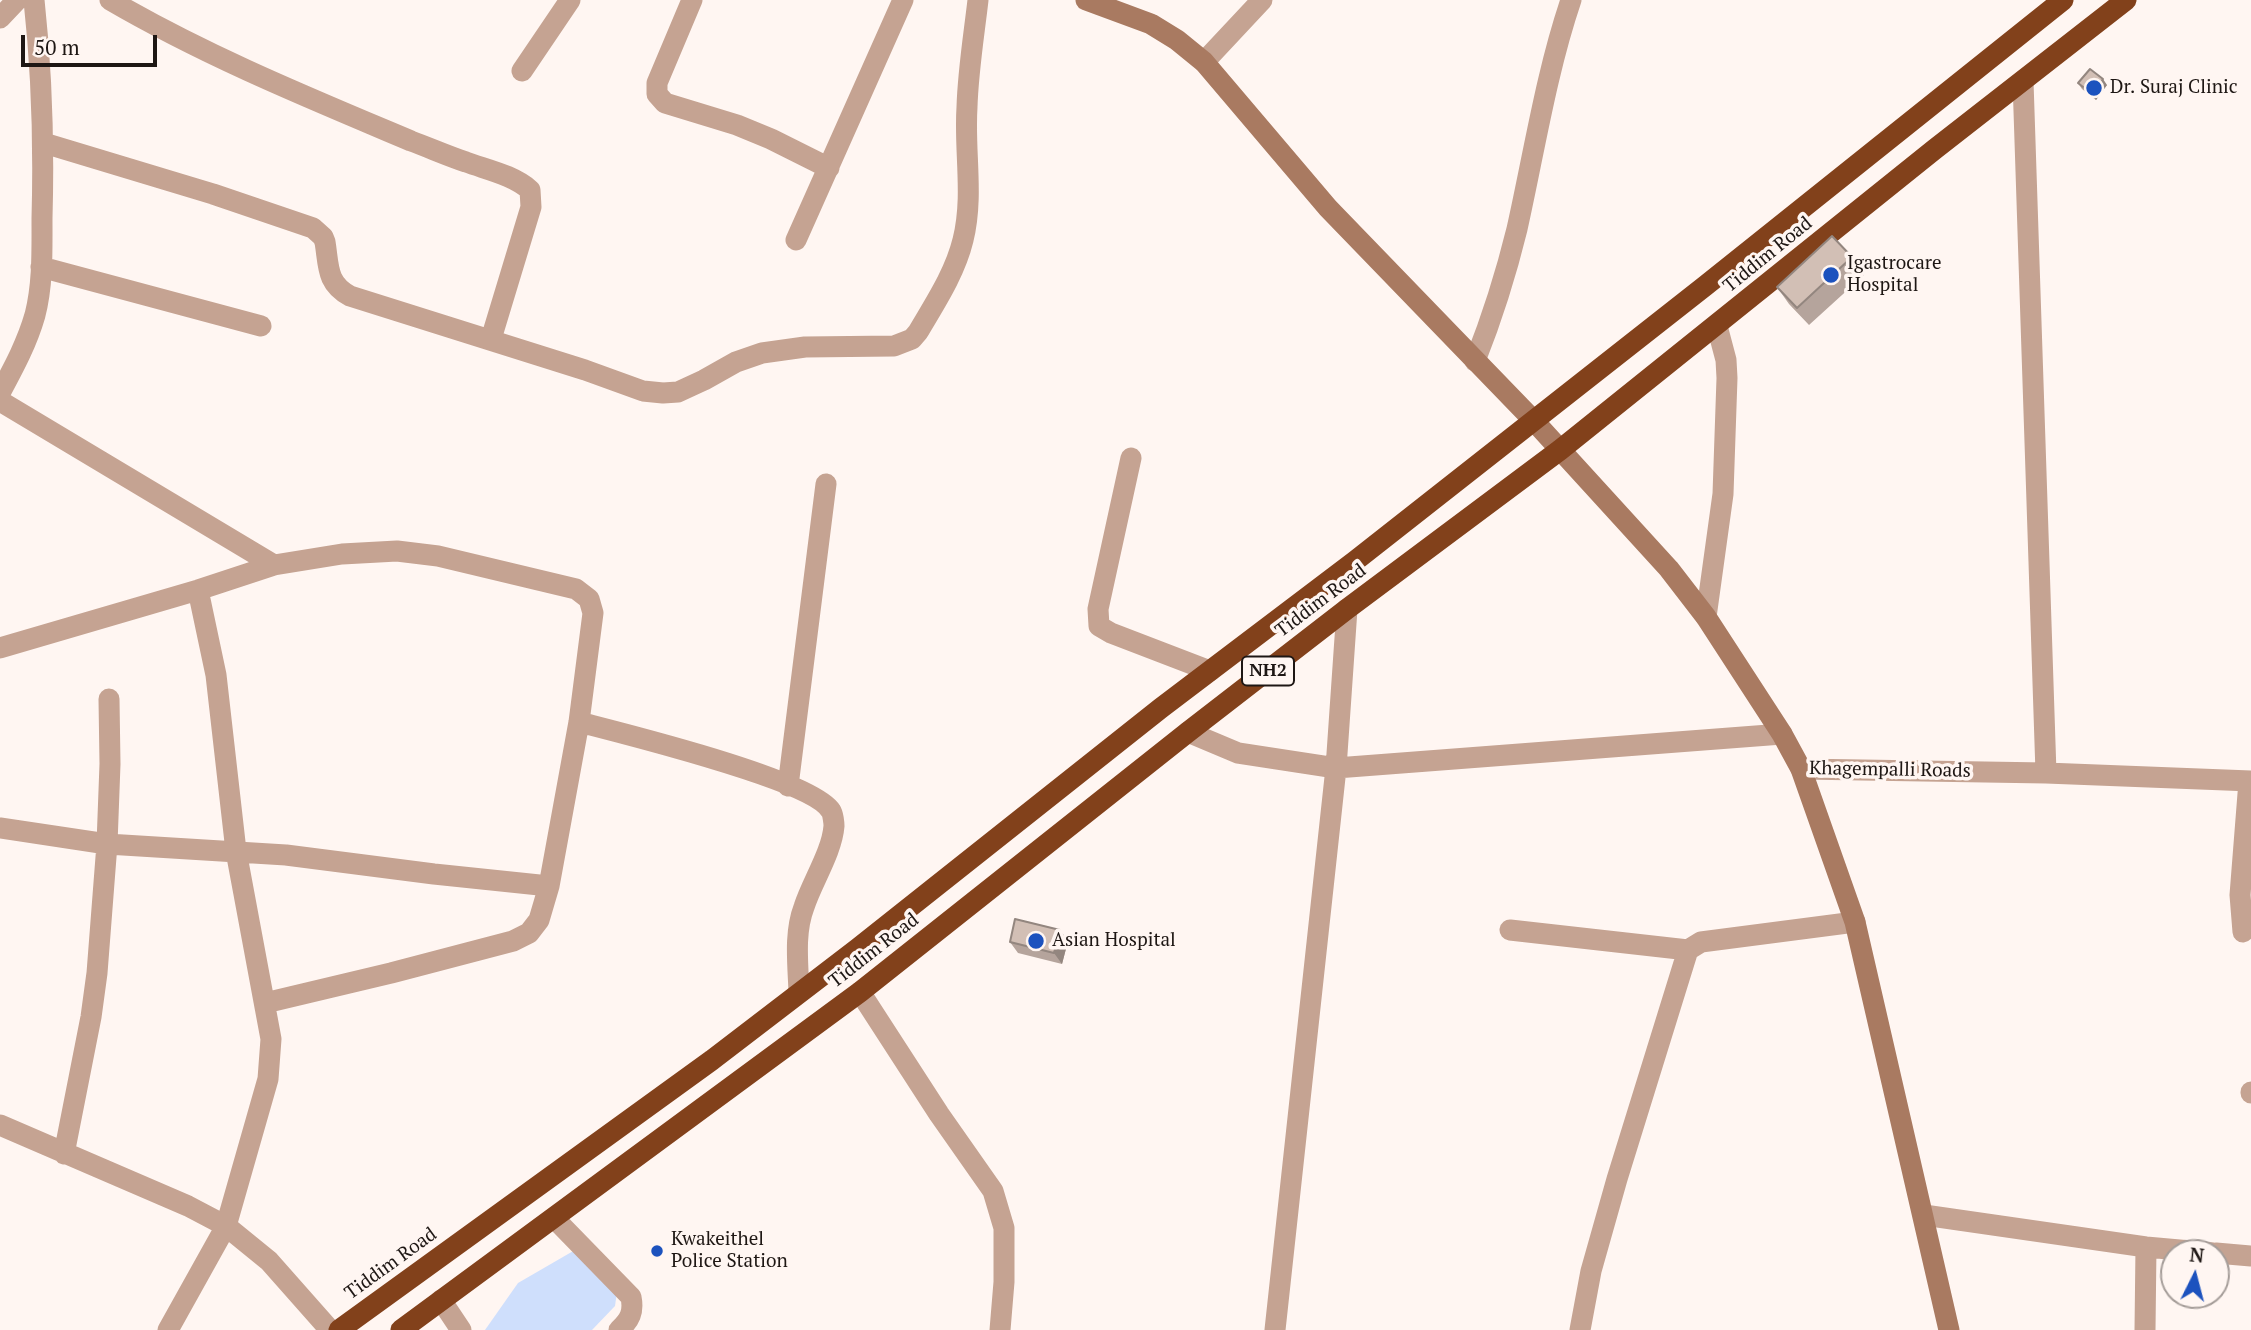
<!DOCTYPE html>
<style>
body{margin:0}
#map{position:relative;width:2251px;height:1330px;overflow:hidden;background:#fff6f2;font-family:"PT Serif",serif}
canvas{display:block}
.north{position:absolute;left:2160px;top:1239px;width:70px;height:70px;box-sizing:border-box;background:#fff6f2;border:2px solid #a59d99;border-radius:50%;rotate:6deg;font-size:19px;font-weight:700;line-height:28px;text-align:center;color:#1e1714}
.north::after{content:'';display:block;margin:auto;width:24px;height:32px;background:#1c52be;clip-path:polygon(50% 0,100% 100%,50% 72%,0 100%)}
.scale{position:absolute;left:21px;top:35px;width:136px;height:32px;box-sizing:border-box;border:4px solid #1e1714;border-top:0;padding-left:9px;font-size:21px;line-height:24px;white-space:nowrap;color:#1e1714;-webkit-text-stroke:5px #fff6f2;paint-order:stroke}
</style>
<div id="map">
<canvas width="2251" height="1330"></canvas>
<div class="north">N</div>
<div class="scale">50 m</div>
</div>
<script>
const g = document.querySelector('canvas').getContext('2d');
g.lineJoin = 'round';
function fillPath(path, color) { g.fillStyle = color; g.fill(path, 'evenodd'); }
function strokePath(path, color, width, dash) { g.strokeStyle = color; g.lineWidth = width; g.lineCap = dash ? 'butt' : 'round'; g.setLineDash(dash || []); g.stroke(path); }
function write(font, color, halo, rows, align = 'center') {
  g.font = font + ' "PT Serif",serif'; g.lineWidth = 7; g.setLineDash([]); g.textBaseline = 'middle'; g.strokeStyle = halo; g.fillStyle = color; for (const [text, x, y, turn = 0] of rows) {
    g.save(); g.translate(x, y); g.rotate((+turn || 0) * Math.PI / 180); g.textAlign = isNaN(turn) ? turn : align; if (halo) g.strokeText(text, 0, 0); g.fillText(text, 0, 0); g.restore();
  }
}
fillPath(new Path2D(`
 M575,1250L617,1292L615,1306L592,1330H485L518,1283Z`), '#cfdffc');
strokePath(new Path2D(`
 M110,0C206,56 309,98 411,141C430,148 448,156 466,162C488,170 513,175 530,190L531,207L491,339
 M692,0L657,83V94L665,103L737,125L771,139L829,168
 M0,18L17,0
 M1204,62L1262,0
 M522,71L570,0
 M2023,81L2046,773
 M44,143L213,194L313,228L323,237L325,242C329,266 326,283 350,296L585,370L643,391L663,393L678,392L704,380L736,362L762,353L805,347L894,346L912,339L918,332C935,303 955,273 963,240C974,196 964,151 967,107C968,71 974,35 978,0
 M796,240L903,0
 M41,267L261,326
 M1475,361C1492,318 1506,274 1517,229C1534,153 1546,74 1571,0
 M0,393C14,367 27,343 35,315C43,284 42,250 42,219C44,146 42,73 34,0
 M0,401L274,565
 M1131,458L1098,609L1099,626L1111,633L1210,671
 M1706,617L1723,494L1727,378L1726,360L1717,326
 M0,648L198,590L274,565L342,554L397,551L438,556L576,589L589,599L593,613L579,722L549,886L539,920L529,933L513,941L391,973L265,1003
 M579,722C621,733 813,780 831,811C833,814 834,823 834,826C832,852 812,882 804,907C794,933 798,964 799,992
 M1188,732L1238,753L1336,768L1782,734
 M1801,769L2046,773L2251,781
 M788,786L826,484
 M0,828L107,844L286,855L434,874L549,886
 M1510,930L1688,950
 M2243,932L2240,895L2249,781
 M860,992L939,1114L993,1191L1004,1228V1282L1000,1330
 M2251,1092V1093
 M0,1125L188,1206L226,1226L269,1261L330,1330
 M64,1154L91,1017L97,973L107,844L110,764L109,699
 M1924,1215L2146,1247L2213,1253
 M554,1218L631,1297C634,1312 630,1320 619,1330
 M2216,1253L2251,1256
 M441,1300L461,1330
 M168,1330L226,1226L268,1079L271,1039L236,851L216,675L198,590
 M1275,1330L1336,768L1347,609
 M1580,1330L1591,1271L1617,1179L1688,950L1701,942L1855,922
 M2145,1330L2146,1247`), '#c5a392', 21);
strokePath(new Path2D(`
 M1086,0L1151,24L1177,40L1204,62L1328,208L1534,421L1669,569L1706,617L1782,734L1801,769L1855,922L1949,1330`), '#a97a61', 21);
strokePath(new Path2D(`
 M339,1330L712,1060L857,949L1161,708L1355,561L1705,286L2063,0
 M401,1330L860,992L1188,732L1347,609L1560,450L1935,149L2126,0`), '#82411b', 21);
fillPath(new Path2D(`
 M2078,83L2107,85L2096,100L2082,89Z
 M1852,257L1864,275L1809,325L1789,304L1777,287Z
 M1060,930L1068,941L1062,964L1018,953L1010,942Z`), '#b5a49c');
fillPath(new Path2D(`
 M2103,79L2107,85L2096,100L2092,94Z
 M1060,930L1068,941L1062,964L1054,953Z`), '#93867f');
const building = new Path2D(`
 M2090,69L2103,79L2092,94L2078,83Z
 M1832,236L1852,257L1797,308L1777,287Z
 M1015,919L1060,930L1054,953L1010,942Z`);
fillPath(building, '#d2bfb5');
strokePath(building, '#93867f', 2);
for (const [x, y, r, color] of [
 [2094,88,9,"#1c52be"],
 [1831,275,9,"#1c52be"],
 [1036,941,9,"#1c52be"],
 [657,1251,7,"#1c52be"]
]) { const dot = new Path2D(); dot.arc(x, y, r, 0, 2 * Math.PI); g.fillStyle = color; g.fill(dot); strokePath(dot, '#fff6f2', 2.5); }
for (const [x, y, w] of [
 [1268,671,52]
]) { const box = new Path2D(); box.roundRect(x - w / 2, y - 14.5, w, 29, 5); g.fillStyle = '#fff6f2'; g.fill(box); strokePath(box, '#1e1714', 2); }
write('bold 18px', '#1e1714', null, [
 ["NH2",1268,671]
]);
write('19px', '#1e1714', '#fff6f2', [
 ["Dr. Suraj Clinic",2110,88],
 ["Igastrocare",1847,264],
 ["Hospital",1847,286],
 ["Asian Hospital",1052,941],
 ["Kwakeithel",671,1240],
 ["Police Station",671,1262]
], 'left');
write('19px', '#1e1714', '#fff6f2', [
 ["Tiddim Road",1768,255,-39],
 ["Tiddim Road",1321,601,-37],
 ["Khagempalli Roads",1890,770,1],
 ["Tiddim Road",874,951,-38],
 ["Tiddim Road",391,1264,-36]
]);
</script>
